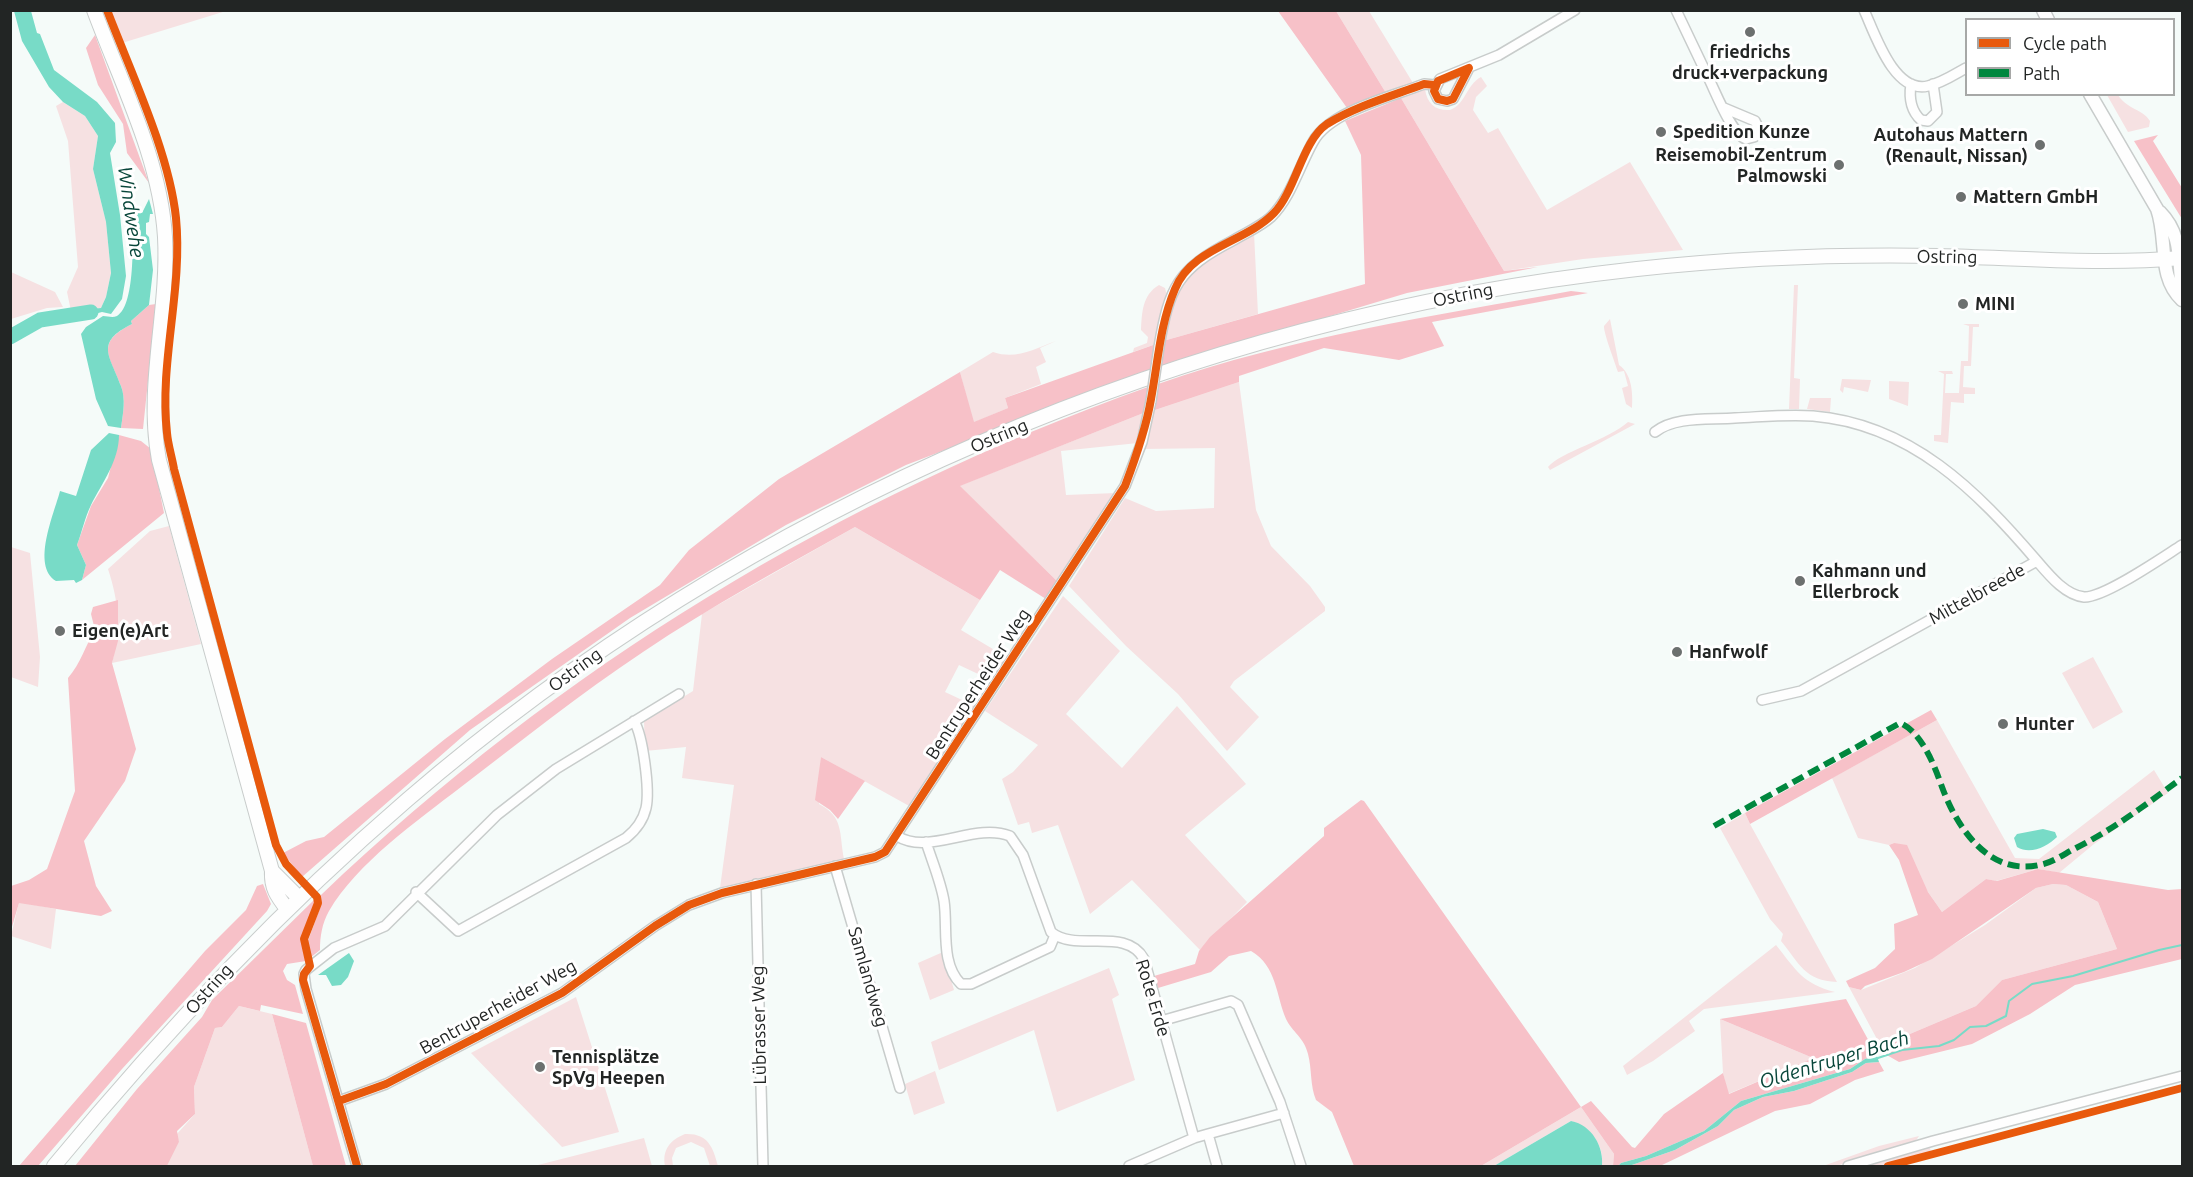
<!DOCTYPE html>
<meta charset="utf-8">
<style>
body{margin:0}
#map{position:relative;width:2193px;height:1177px;overflow:hidden;background:#f5fbf9;font-family:Ubuntu,sans-serif}
canvas{display:block}
.frame{position:absolute;inset:0;border:12px solid #222524;pointer-events:none}
.legend{position:absolute;left:1965px;top:18px;width:210px;height:78px;box-sizing:border-box;background:#fff;border:2px solid #a7a8a7;margin:0;padding:8px 10px;list-style:none;font-size:18px;color:#222524}
.legend li{display:flex;align-items:center;gap:12px;height:30px}
.legend b{width:30px;border:2px solid #a7a8a7}
</style>
<div id="map">
<canvas width="2193" height="1177"></canvas>
<div class="frame"></div>
<ul class="legend">
<li><b style="height:8px;background:#e8590c"></b>Cycle path</li>
<li><b style="height:8px;background:#00873e"></b>Path</li>
</ul>
</div>
<script>
const g = document.querySelector('canvas').getContext('2d');
g.lineJoin = 'round';
function fillPath(path, color) { g.fillStyle = color; g.fill(path, 'evenodd'); }
function strokePath(path, color, width, dash) { g.strokeStyle = color; g.lineWidth = width; g.lineCap = dash ? 'butt' : 'round'; g.setLineDash(dash || []); g.stroke(path); }
function write(font, color, halo, rows, align = 'center') {
  g.font = font + ' Ubuntu,sans-serif'; g.lineWidth = 6; g.setLineDash([]); g.textBaseline = 'middle'; g.strokeStyle = halo; g.fillStyle = color; for (const [text, x, y, turn = 0] of rows) {
    g.save(); g.translate(x, y); g.rotate((+turn || 0) * Math.PI / 180); g.textAlign = isNaN(turn) ? turn : align; if (halo) g.strokeText(text, 0, 0); g.fillText(text, 0, 0); g.restore();
  }
}
fillPath(new Path2D(`
 M110,11V10L226,11L122,43Z
 M1336,11H1369L1413,83L1386,93Z
 M1481,77L1487,86L1476,97L1473,110L1488,133L1498,128L1547,210L1630,162L1683,250L1583,259L1504,271L1401,98L1425,89C1427,104 1436,111 1450,110C1466,104 1466,85 1481,77Z
 M2107,95H2118C2128,110 2143,109 2150,121L2149,127L2128,132Z
 M63,102L85,116L98,136L93,169L106,222L111,273L106,297L101,308L71,311L67,292L78,267L68,141L56,106Z
 M1254,233L1258,314L1163,341C1179,271 1193,266 1254,233Z
 M11,272L55,292L63,307L47,308L11,319Z
 M1159,285L1165,288L1167,296L1156,344L1133,352L1134,348L1147,343L1148,337L1141,330C1142,313 1142,295 1159,285Z
 M1794,285H1798L1794,378L1800,379L1799,409H1789Z
 M1610,319L1619,365C1632,374 1633,393 1632,408L1626,404L1622,388L1628,386L1624,371L1618,372C1615,363 1603,331 1604,326Z
 M1963,324H1979V327H1973L1971,366H1964L1963,387L1975,388V394H1964V403L1951,402L1948,443L1934,441V435H1941L1944,374L1938,371H1952L1953,374H1946L1945,393H1959L1961,361H1968L1969,326Z
 M1056,341L1040,348L1046,362L1036,367L1041,384L1005,398L1008,408L973,423L960,372L993,352C1016,360 1034,349 1056,341Z
 M1842,379L1871,380L1868,392L1844,387L1843,393L1840,390Z
 M1889,381L1909,382L1908,406L1889,399Z
 M1239,382L1256,510L1271,546L1310,586L1325,607V611L1234,681L1230,687L1259,717L1227,751L1178,694L1126,646L1069,586L1125,498L1156,511L1214,508L1215,448L1143,449L1152,411Z
 M1810,398H1831L1830,412L1807,409Z
 M1146,412L1138,443L1061,451L1066,495L1116,493L1058,582L959,486Z
 M1628,422L1635,424L1550,470L1548,467C1560,452 1608,440 1628,422Z
 M169,526L201,644L112,663C121,628 119,603 108,569L150,531Z
 M855,527L980,600L961,630L1008,658L993,681L959,665L945,692L977,707L911,807L821,757L819,804C844,817 839,833 844,859L720,888L734,785L682,778L686,747L645,751L644,721L693,691L702,614Z
 M11,547L30,553L40,657L38,687L11,677Z
 M1063,596L1120,651L1066,714L1122,768L1177,706L1246,784L1185,835L1247,902L1200,950L1132,880L1090,914L1058,825L1032,833L1029,822L1018,825L1002,779L1013,772L1038,745L985,711Z
 M2093,657L2123,712L2093,729L2062,673Z
 M1937,720L2015,858L2039,859L2154,770L2168,793L2094,844L2059,873L2038,869L1996,881L1986,879L1942,912L1894,843L1889,845L1858,838L1832,778Z
 M1745,813L1750,824L1837,982C1805,981 1799,963 1781,941L1783,934L1770,919L1720,828Z
 M2053,884L2066,885L2098,902L2117,949L2002,980L1976,1006L1898,1039L1885,1054L1849,987L1861,990L1915,968L1985,925L2036,888Z
 M19,902L56,909L51,949L11,936Z
 M1776,945C1796,970 1803,984 1835,992L1704,1009L1689,1021L1695,1031L1653,1061L1627,1075L1623,1066Z
 M943,952L954,990L930,1000L918,963Z
 M1109,968L1119,995L1112,999L1135,1080L1057,1112L1034,1030L939,1070L931,1042Z
 M576,997L619,1132L562,1147L471,1053Z
 M239,1006L272,1014L313,1166H167L179,1142L176,1135L195,1114L194,1087L215,1028L222,1027Z
 M1720,1019L1813,1058L1728,1094L1723,1073Z
 M935,1071L945,1103L914,1115L905,1084Z
 M1581,1107L1614,1154L1613,1166H1602C1604,1145 1592,1128 1571,1121L1494,1166H1481Z
 M685,1134C708,1133 713,1147 718,1166H710L704,1148L691,1142L676,1148L672,1158L673,1166H665C662,1150 670,1140 685,1134Z
 M1919,1136L1915,1142L1836,1166H1823L1879,1146Z
 M644,1138L652,1166H534Z
 M1930,1147L1931,1154L1882,1166H1862Z`), '#f6e1e2');
fillPath(new Path2D(`
 M1278,11H1336L1386,93L1347,108Z
 M95,35L149,183L127,153L123,124L98,85L86,48Z
 M1401,98L1504,271L1538,267L1407,293L1161,367L1163,341L1365,284L1361,155L1345,121Z
 M2158,135L2153,141L2182,188V219L2134,141Z
 M1571,291L1588,293L1432,322L1444,346L1399,360L1324,348L1239,376V382L1152,411L1158,384C1292,337 1432,316 1571,291Z
 M156,304L143,429L121,428C123,414 126,399 121,386C110,356 94,343 132,324L131,321L149,305Z
 M1156,344L1150,371L906,465L786,525L630,618L470,730L302,877L283,853L306,841L324,837L445,739L552,659L660,585L689,550L779,479L960,372L974,422L1008,408L1005,398Z
 M1148,387L1146,412L960,486L1058,582L1046,599L1000,570L980,600L855,527C784,567 711,606 643,652C580,694 521,741 461,787C417,821 357,863 329,911C322,924 320,936 320,950L310,958L306,946L320,908L321,895C560,667 837,498 1148,387Z
 M119,435L141,441L151,449L164,513L82,580L86,565L77,545L91,506L108,478Z
 M118,600V641L112,663L136,749L125,781L84,841L96,886L112,911L101,916L19,903L11,930V886L29,880L47,869L75,791L68,678C81,663 85,646 95,630L91,614L93,607Z
 M1931,710L1937,720L1750,824L1745,813Z
 M821,757L865,781L838,819L830,810L815,800Z
 M1361,800L1364,801L1581,1107L1591,1101L1632,1147L1635,1148L1664,1114L1723,1073L1729,1094L1813,1058L1720,1019L1846,999L1877,1056L1865,1059L1850,1069L1741,1101L1704,1131L1646,1156L1621,1163L1618,1166H1613L1614,1154L1581,1107L1481,1166H1354L1332,1112L1316,1100C1310,1086 1312,1069 1308,1054C1304,1037 1292,1032 1286,1019C1276,996 1277,966 1251,951L1229,956L1211,972L1158,988L1154,976L1195,964L1199,951L1210,937L1324,836V828Z
 M1894,843L1907,845L1928,892L1942,912L1986,879L1997,881L2038,869L2168,890L2182,889V959L2075,985L2030,1014L1972,1044L1899,1062L1885,1054L1898,1039L1976,1006L2002,980L2117,949L2098,902L2066,885L2053,884L2036,888L1932,959L1904,972L1865,986L1861,990L1849,987L1846,981L1875,968L1895,949L1894,924L1918,915L1899,860L1889,845Z
 M263,884L271,904L267,911L122,1069L38,1166H19L205,951L246,910L257,886Z
 M315,899C318,923 295,928 306,961L287,964L283,971L287,980L295,985L303,1014L261,1005L260,1011L239,1006L222,1027L215,1028L194,1087L195,1114L177,1131L179,1142L167,1166H75L137,1089L202,1017L212,1000Z
 M272,1014L306,1023L346,1166H313Z
 M1879,1062L1884,1071L1855,1080L1810,1104L1775,1111L1660,1166H1629L1675,1150L1718,1126L1734,1110L1763,1097L1794,1091L1852,1072L1866,1063Z`), '#f7c1c8');
fillPath(new Path2D(`
 M14,11H31L37,33L40,34L54,70L97,102L115,123L116,142L110,153L120,215L126,276L122,299L111,314L102,312L72,320L71,311L101,308L106,297L111,273L106,222L93,169L98,136L85,116L63,102L49,87L22,41Z
 M149,199L153,214H150L149,222L146,223V234L149,237L153,270L149,305L131,321L132,324C94,343 110,355 121,386C126,399 123,414 121,428L108,426L96,399L81,334L86,327L103,316C108,316 112,318 117,316C137,304 132,232 133,210L136,206L142,213Z
 M109,433L119,435C119,461 102,483 91,505C85,517 82,532 77,545L86,565L82,580L76,583L74,580L56,581C31,566 54,514 60,491L76,496L91,450Z
 M2043,829L2055,832L2057,837C2047,847 2030,855 2017,847L2014,838L2017,834Z
 M349,953L354,961L348,977L341,985L332,986L326,975H318Z
 M1877,1056L1879,1062L1866,1063L1852,1072L1794,1091L1763,1097L1734,1110L1718,1126L1675,1150L1629,1166H1618L1621,1163L1646,1156L1704,1131L1741,1101L1850,1069L1865,1059Z
 M1571,1121C1592,1125 1604,1147 1602,1166H1494Z`), '#78dbc7');
strokePath(new Path2D(`
 M1875,1059L1902,1050L1939,1046L1954,1040L1970,1027L1986,1026L2006,1016L2009,1001L2032,984L2073,976L2159,950L2182,945`), '#78dbc7', 2);
strokePath(new Path2D(`
 M10,337L40,320L91,312`), '#78dbc7', 15);
const minor = new Path2D(`
 M1676,10L1707,75C1715,90 1731,134 1746,139L1754,137L1759,129L1755,121L1724,108
 M1864,10C1875,34 1894,94 1928,86C1942,83 1955,74 1966,68
 M1469,68L1453,99L1447,101L1438,99L1434,91L1440,79L1499,55L1575,10
 M1911,84C1909,97 1911,111 1921,120L1928,121L1937,112L1933,84
 M1159,347C1169,287 1178,269 1232,241C1245,233 1260,227 1271,217C1291,197 1299,167 1313,142C1330,111 1391,97 1424,84L1435,85
 M1655,432C1675,416 1709,420 1735,418C1760,417 1787,414 1813,416C1911,424 1977,491 2037,561
 M1762,700L1801,691L2037,561C2049,575 2065,595 2084,597C2104,598 2163,557 2182,545
 M897,836C929,856 974,822 1010,836L1023,855L1051,932C1076,953 1126,926 1144,959L1194,1138L1208,1134L1217,1166
 M926,842C932,861 941,882 944,901C948,927 940,964 961,984H971L1050,947L1055,935
 M835,866L900,1088
 M756,884L763,1166
 M416,892L458,931L626,838C636,830 643,821 646,808C650,790 643,736 634,721
 M1161,1021L1231,1001L1238,1005L1280,1102L1301,1166
 M339,1101L386,1084L562,993L655,926L689,905L722,893L875,857L885,852L1125,486L1142,442L1151,401
 M1208,1134L1284,1113
 M357,1166L306,989L304,974L306,970L334,948L385,926L497,815L556,769L679,694
 M1129,1166L1194,1138
 M1848,1166L1933,1141L2182,1076`);
const tertiary = new Path2D(`
 M2043,10L2048,20
 M2090,94L2157,209C2168,239 2157,277 2182,300
 M2160,212C2182,234 2178,260 2182,289`);
const secondary = new Path2D(`
 M94,10C121,83 160,158 165,237C169,312 145,386 159,460L272,871C271,888 277,896 287,909
 M272,871L299,898
 M54,1166C162,1035 278,911 407,800C750,504 1187,318 1637,269C1738,258 1839,254 1940,256C2021,258 2102,265 2182,258`);
strokePath(minor, '#c8cccb', 12);
strokePath(tertiary, '#c8cccb', 15);
strokePath(secondary, '#c8cccb', 16);
strokePath(minor, '#fefefe', 9);
strokePath(tertiary, '#fefefe', 12);
strokePath(secondary, '#fefefe', 14);
const minorBridge = new Path2D(`
 M1151,401L1159,347`);
strokePath(minorBridge, '#c8cccb', 12, []);
strokePath(minorBridge, '#fefefe', 9);
strokePath(new Path2D(`
 M1714,826L1900,723C1922,732 1935,767 1942,787C1957,828 1989,876 2039,865C2052,863 2064,854 2076,848C2114,829 2148,803 2182,778`), '#00873e', 6, [12, 6]);
strokePath(new Path2D(`
 M107,10C131,73 169,152 176,218C183,290 159,362 167,433C168,445 172,457 174,469L276,845L286,864L317,897L318,903L304,939L310,966L304,974L303,980L357,1166
 M1469,68L1453,99L1447,101L1438,99L1434,91L1438,81Z
 M339,1101L386,1084L562,993L655,926L689,905L722,893L875,857L885,852L1125,486C1136,457 1146,429 1151,399C1158,362 1160,324 1175,289C1192,247 1245,243 1274,213C1296,190 1302,141 1327,124C1356,106 1392,96 1424,84L1435,85
 M1888,1166L2182,1088`), '#e8590c', 8);
for (const [x, y, r, color] of [
 [1750,32,6,"#6c706f"],
 [1661,132,6,"#6c706f"],
 [2040,145,6,"#6c706f"],
 [1839,165,6,"#6c706f"],
 [1961,197,6,"#6c706f"],
 [1963,304,6,"#6c706f"],
 [1800,581,6,"#6c706f"],
 [60,631,6,"#6c706f"],
 [1677,652,6,"#6c706f"],
 [2003,724,6,"#6c706f"],
 [540,1067,6,"#6c706f"]
]) { const dot = new Path2D(); dot.arc(x, y, r, 0, 2 * Math.PI); g.fillStyle = color; g.fill(dot); strokePath(dot, '#fff', 2); }
write('bold 18px', '#222524', '#fff', [
 ["friedrichs",1750,52,"center"],
 ["druck+verpackung",1750,73,"center"],
 ["Spedition Kunze",1673,132],
 ["Autohaus Mattern",2028,135,"right"],
 ["(Renault, Nissan)",2028,156,"right"],
 ["Reisemobil-Zentrum",1827,155,"right"],
 ["Palmowski",1827,176,"right"],
 ["Mattern GmbH",1973,197],
 ["MINI",1975,304],
 ["Kahmann und",1812,571],
 ["Ellerbrock",1812,592],
 ["Eigen(e)Art",72,631],
 ["Hanfwolf",1689,652],
 ["Hunter",2015,724],
 ["Tennisplätze",552,1057],
 ["SpVg Heepen",552,1078]
], 'left');
write('18px', '#222524', '#fff', [
 ["Ostring",1947,257,1],
 ["Ostring",1463,295,-11],
 ["Ostring",999,436,-23],
 ["Mittelbreede",1977,594,-29],
 ["Ostring",575,670,-36],
 ["Bentruperheider Weg",978,684,-57],
 ["Samlandweg",868,977,74],
 ["Ostring",209,989,-48],
 ["Rote Erde",1153,998,73],
 ["Bentruperheider Weg",498,1007,-29],
 ["Lübrasser Weg",759,1025,-91]
]);
write('italic 20px', '#08463a', '#fff', [
 ["Windwehe",131,212,82],
 ["Oldentruper Bach",1834,1060,-17]
]);
</script>
